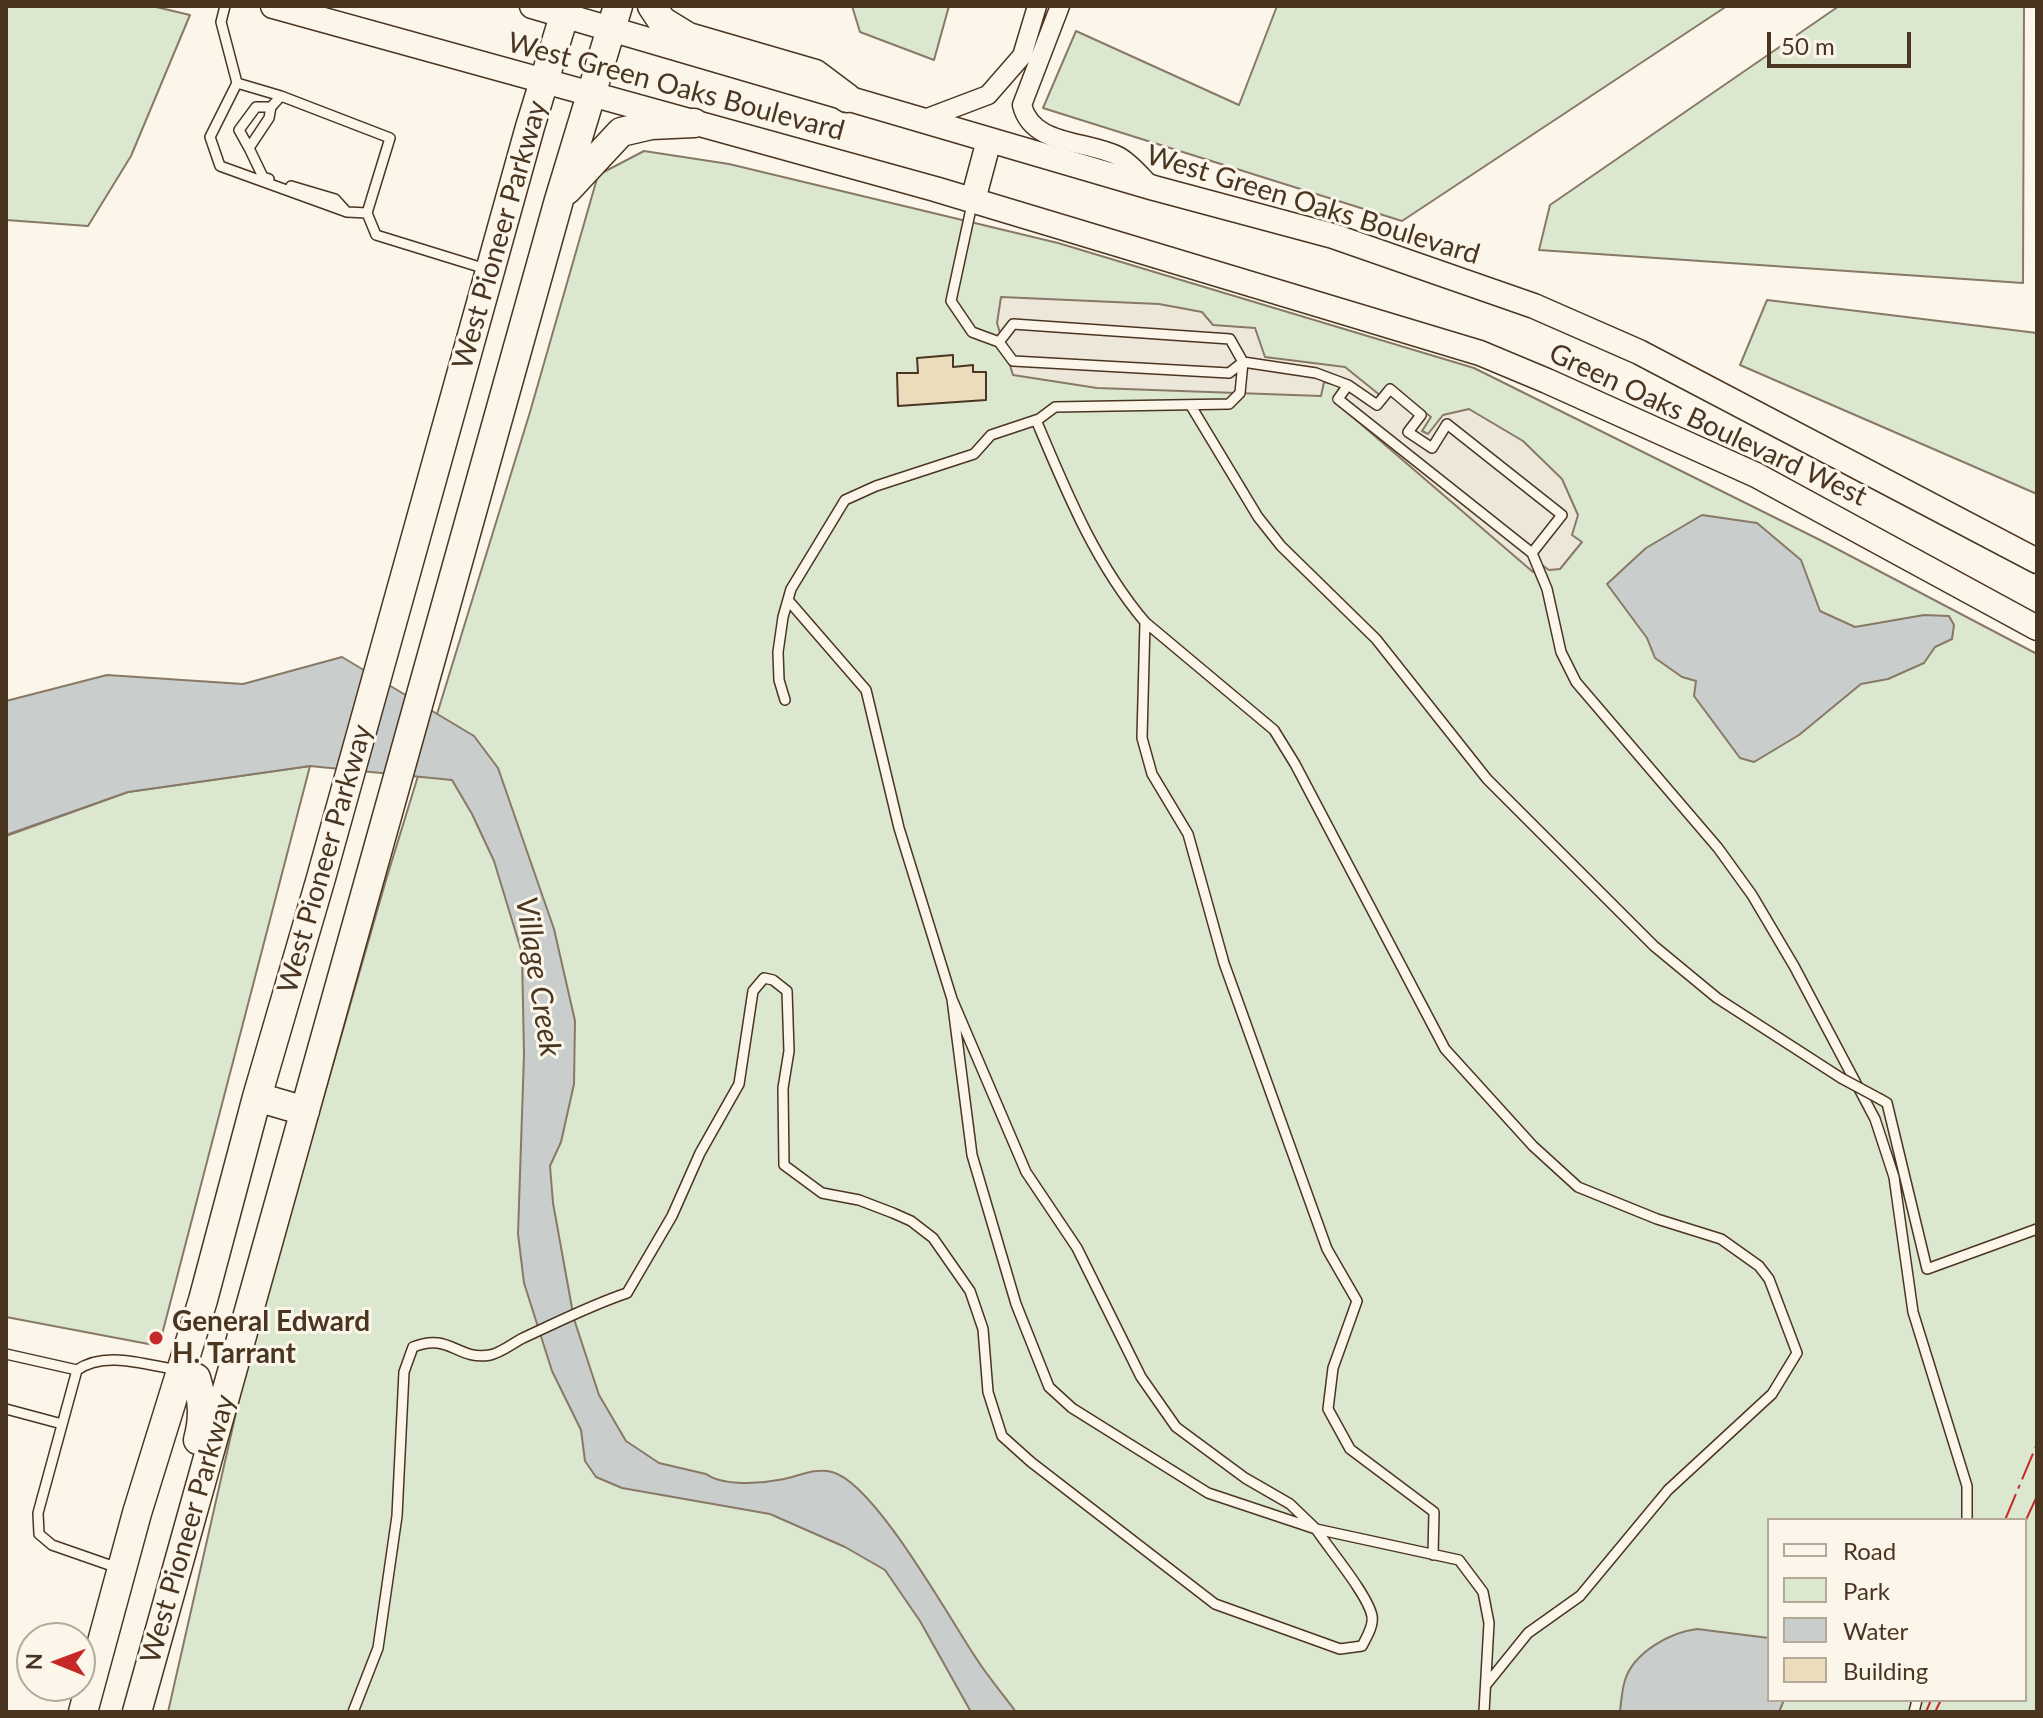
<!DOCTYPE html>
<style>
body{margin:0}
#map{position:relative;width:2043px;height:1718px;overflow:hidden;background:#fbf6e9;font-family:Lato,sans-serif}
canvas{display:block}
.frame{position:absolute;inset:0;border:8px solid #4a3520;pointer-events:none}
.legend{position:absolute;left:1767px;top:1518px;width:260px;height:184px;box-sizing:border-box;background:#fbf6e9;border:2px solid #b4a999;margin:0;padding:10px 14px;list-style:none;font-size:24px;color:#4a3520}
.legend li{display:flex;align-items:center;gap:16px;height:40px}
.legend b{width:40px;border:2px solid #b4a999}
.north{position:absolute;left:16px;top:1622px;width:80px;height:80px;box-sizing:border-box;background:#fbf6e9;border:2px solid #b4a999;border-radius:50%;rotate:271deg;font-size:22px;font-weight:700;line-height:32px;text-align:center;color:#4a3520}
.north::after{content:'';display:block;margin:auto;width:28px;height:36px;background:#c62828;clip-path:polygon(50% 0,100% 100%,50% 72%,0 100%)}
.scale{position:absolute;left:1767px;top:32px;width:144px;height:36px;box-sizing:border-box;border:4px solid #4a3520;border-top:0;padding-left:10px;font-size:24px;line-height:28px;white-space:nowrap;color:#4a3520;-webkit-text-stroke:6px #fbf6e9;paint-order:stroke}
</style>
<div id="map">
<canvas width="2043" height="1718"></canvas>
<div class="frame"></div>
<ul class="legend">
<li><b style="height:10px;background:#fbf6e9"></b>Road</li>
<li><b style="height:22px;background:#dce7d0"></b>Park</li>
<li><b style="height:22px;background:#c9cecd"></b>Water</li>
<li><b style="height:22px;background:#ecdcbc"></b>Building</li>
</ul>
<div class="north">N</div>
<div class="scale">50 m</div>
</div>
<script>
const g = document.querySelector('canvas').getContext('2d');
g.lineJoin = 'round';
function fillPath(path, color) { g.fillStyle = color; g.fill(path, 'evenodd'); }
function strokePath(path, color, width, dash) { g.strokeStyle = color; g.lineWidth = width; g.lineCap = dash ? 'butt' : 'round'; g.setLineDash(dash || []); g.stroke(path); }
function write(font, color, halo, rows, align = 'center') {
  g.font = font + ' Lato,sans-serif'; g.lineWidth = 6; g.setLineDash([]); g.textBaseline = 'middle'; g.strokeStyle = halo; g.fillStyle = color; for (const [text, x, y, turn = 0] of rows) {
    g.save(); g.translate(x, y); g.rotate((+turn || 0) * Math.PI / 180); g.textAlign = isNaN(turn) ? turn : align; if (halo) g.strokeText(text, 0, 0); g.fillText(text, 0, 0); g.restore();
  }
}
const green = new Path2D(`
 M6,6H152L190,15L131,156L88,226L6,220Z
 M852,6H949L934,60L860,32Z
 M1277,6H1727L1402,221L1043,108L1076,31L1239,105Z
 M1839,6H2024L2023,283L1539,250L1550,205Z
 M644,151L729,164L1058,243L1474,368L1820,540L2037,654V1712H168L248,1360L386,880L530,412L598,175ZM1769,1520H2025V1700H1769Z
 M1767,300L2037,333V494L1740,365Z
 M310,766L159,1346L6,1317V836L128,792Z`);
fillPath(green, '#dce7d0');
strokePath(green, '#887966', 2);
const parking = new Path2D(`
 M1001,297L1159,304L1202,312L1213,325L1255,328L1265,357L1345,367L1381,396L1389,384L1431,417L1422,431L1428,434L1443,415L1469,409L1523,441L1562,479L1578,515L1572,535L1582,542L1560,569L1549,570L1542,565L1533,572L1334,401L1341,386L1324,382L1321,396L1097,388L1013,375L997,323Z`);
fillPath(parking, '#ede7d9');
strokePath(parking, '#887966', 2);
const water = new Path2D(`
 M1702,515L1757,523L1801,560L1820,611L1855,627L1924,615L1949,616L1954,625L1952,639L1935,647L1924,663L1888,679L1861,684L1799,735L1754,762L1740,758L1694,696L1696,681L1682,677L1655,658L1647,638L1607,584L1646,548Z
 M342,657L474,736L498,768L554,929L575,1021L574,1084L561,1142L550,1166L553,1203L574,1319L599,1395L626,1441L659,1463L706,1474C723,1486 759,1484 778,1480C796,1478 813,1467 832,1472C875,1483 949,1618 976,1658C988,1677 1003,1694 1016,1712H971L920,1621L885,1570L845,1547L770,1514L622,1488L596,1477L585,1461L581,1430L552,1371L524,1283L518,1234L524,1055L522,953L494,861L472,814L452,780L310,766L128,792L6,835V701L107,675L243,684Z
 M1697,1629L1769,1638V1700H1784L1779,1712H1620C1621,1701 1622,1690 1625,1680C1634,1652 1671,1632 1697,1629Z`);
fillPath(water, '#c9cecd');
strokePath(water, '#887966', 2);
const building = new Path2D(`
 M953,355V367L973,365V372H986V400L898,406L897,373H918L917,358Z`);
fillPath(building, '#ecdcbc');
strokePath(building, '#4a3520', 2);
const lane = new Path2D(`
 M225,6L221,22L237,83L210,137L220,166L347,212L367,213
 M237,83L281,96L390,138L367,213L376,235L486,269
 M249,148L239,130L256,107H271
 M269,179L263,177L249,148L269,118L271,107L281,96
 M291,186L335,199L345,210
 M972,204L951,301L972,332L999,342L1013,361L1229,373L1243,362L1316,373L1348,385L1338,399L1532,553L1562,515L1447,424L1432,448L1408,432L1421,415L1390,389L1377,405L1348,385
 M1191,406L1258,517L1281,546L1376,639L1487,779L1654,946L1717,998L1841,1078
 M1036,420C1066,491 1095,563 1145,622L1142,738L1152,774L1188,834L1224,963L1327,1249L1357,1301L1333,1368L1328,1409L1350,1449L1434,1512L1433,1555
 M1532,553L1547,589L1561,652L1576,682L1718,848L1752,895L1794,966L1875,1119L1894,1177L1913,1312L1967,1486V1520
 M788,600L866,690L899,828L952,999L972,1155L1016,1304L1049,1387L1072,1408L1208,1493L1316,1529L1290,1504L1245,1478L1176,1427L1141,1377L1077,1248L1026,1172L952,999
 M1145,622L1274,730L1295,764L1445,1049L1533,1146L1578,1187L1657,1219L1721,1239L1759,1266L1769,1279L1797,1353L1772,1394L1668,1490L1580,1596L1528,1633L1486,1685
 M785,700L779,680L778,652L783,617L791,589L845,500L876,486L974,454L991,435L1039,419L1055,407L1229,404L1240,393L1243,362L1230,339L1013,324L999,342
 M1880,1099L1887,1103L1927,1269L2037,1229
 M6,1354L77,1370
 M6,1409L62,1424
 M1316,1529L1459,1560L1483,1592L1489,1623L1484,1712
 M118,1568L52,1545L39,1534L38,1513L77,1370C105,1350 146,1365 178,1370
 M353,1712L378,1648L397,1516L404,1372L413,1347C450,1332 457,1361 490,1355C501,1353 513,1343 523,1338C558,1322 591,1305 627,1293L672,1216L700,1153L739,1084L753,991L764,978L773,980L787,991L789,1051L783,1088L784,1165L822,1193L859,1200L893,1213L911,1221L933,1238L970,1291L983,1329L988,1392L1002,1436L1031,1462L1215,1604L1340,1649L1362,1646C1366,1638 1374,1626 1372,1616C1368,1595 1329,1549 1316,1529
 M1914,1712L1917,1700`);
const street = new Path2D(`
 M1060,6L1022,105C1032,146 1086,140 1118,156C1130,162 1141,176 1151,186
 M922,120L988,95L1022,56L1037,6`);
const secondary = new Path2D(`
 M273,6L935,189L1480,353L1547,381L1756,475L2037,628
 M532,6L1154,188L1333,236L1534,306L1639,352L2037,561
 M973,200L989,140`);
const primary = new Path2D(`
 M652,6L662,21L688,37L815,74L847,98
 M567,190L621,132L651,125L694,123
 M257,1097L305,1111
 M181,1370L196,1378C203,1400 204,1418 198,1440
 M83,1712L137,1513L203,1300L257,1097L321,878L530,127L567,6
 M137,1712L559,200L618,6`);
strokePath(lane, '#4a3520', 12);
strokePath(street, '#4a3520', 21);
strokePath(secondary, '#4a3520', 27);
strokePath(primary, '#4a3520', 31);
strokePath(lane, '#fbf6e9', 9);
strokePath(street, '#fbf6e9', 18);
strokePath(secondary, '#fbf6e9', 24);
strokePath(primary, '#fbf6e9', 28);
const laneBridge = new Path2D(`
 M1841,1078L1880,1099`);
strokePath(laneBridge, '#4a3520', 12, []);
strokePath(laneBridge, '#fbf6e9', 9);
strokePath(new Path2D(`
 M2005,1520L2037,1444
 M2025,1522L2037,1496
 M1926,1712L1931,1700
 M1935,1712L1941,1700`), '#c62828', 2, [28, 6, 4, 6]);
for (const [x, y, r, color] of [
 [156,1338,8,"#c62828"]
]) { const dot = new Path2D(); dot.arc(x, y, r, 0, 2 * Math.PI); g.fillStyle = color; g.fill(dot); strokePath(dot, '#fbf6e9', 3); }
write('28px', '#4a3520', '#fbf6e9', [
 ["West Green Oaks Boulevard",676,87,15],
 ["West Green Oaks Boulevard",1313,205,17],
 ["West Pioneer Parkway",500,235,-74],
 ["Green Oaks Boulevard West",1708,425,25],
 ["West Pioneer Parkway",325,859,-74],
 ["West Pioneer Parkway",188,1529,-74]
]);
write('bold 28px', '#4a3520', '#fbf6e9', [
 ["General Edward",172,1322],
 ["H. Tarrant",172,1354]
], 'left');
write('italic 30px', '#4a3520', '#fbf6e9', [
 ["Village Creek",538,977,81]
]);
</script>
